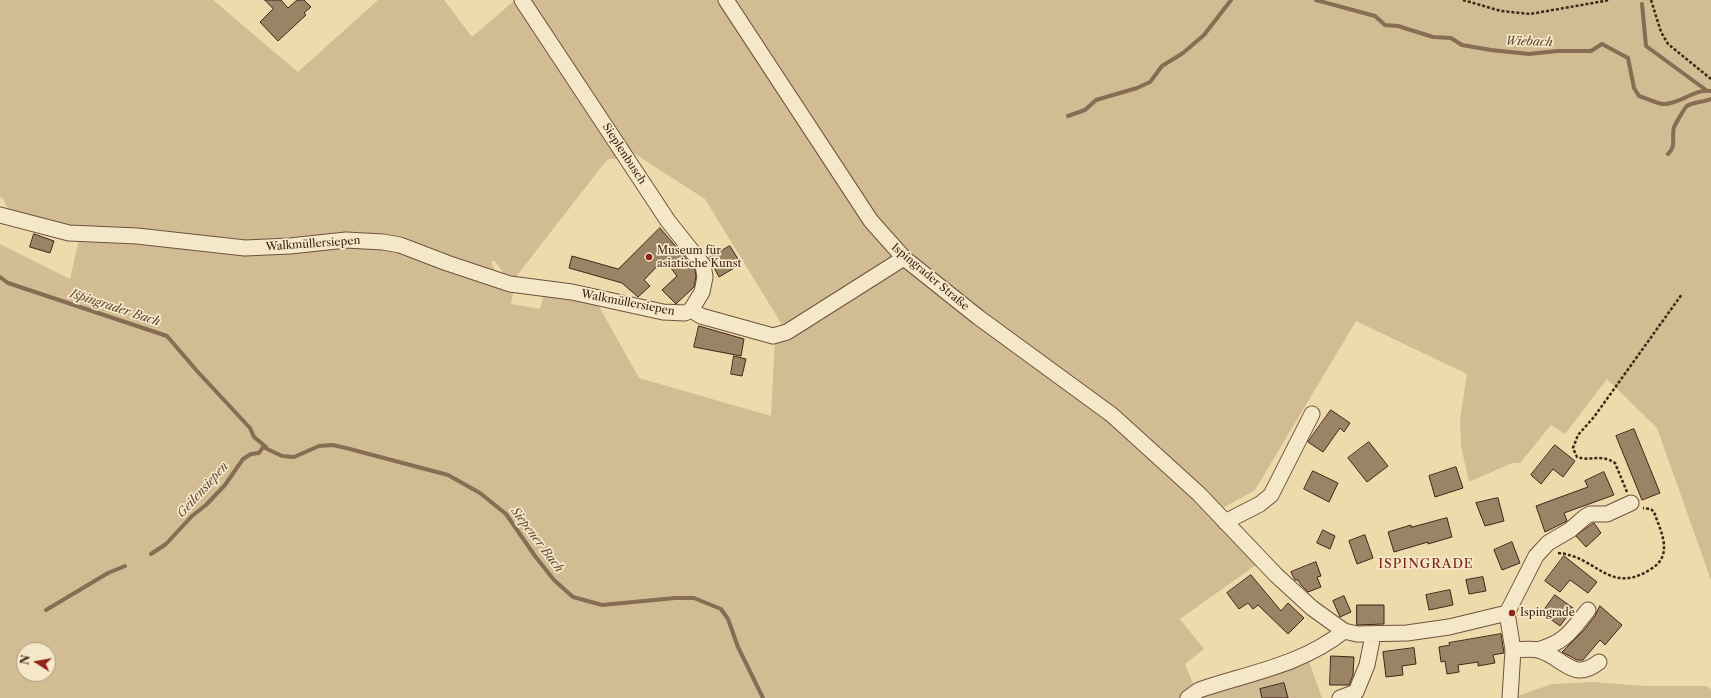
<!DOCTYPE html>
<meta charset="utf-8">
<style>
body{margin:0}
#map{position:relative;width:1711px;height:698px;overflow:hidden;background:#eedbac;font-family:"Libre Caslon Text",serif}
canvas{display:block}
.north{position:absolute;left:16px;top:642px;width:40px;height:40px;box-sizing:border-box;background:#f4e8c9;border:1px solid #ad9a83;border-radius:50%;rotate:281deg;font-size:11px;font-weight:700;line-height:16px;text-align:center;color:#422519}
.north::after{content:'';display:block;margin:auto;width:14px;height:18px;background:#8f2418;clip-path:polygon(50% 0,100% 100%,50% 72%,0 100%)}
</style>
<div id="map">
<canvas width="1711" height="698"></canvas>
<div class="north">N</div>
</div>
<script>
const g = document.querySelector('canvas').getContext('2d');
g.lineJoin = 'round';
function fillPath(path, color) { g.fillStyle = color; g.fill(path, 'evenodd'); }
function strokePath(path, color, width, dash) { g.strokeStyle = color; g.lineWidth = width; g.lineCap = dash ? 'butt' : 'round'; g.setLineDash(dash || []); g.stroke(path); }
function write(font, color, halo, rows, align = 'center') {
  g.font = font + ' "Libre Caslon Text",serif'; g.lineWidth = 3.5; g.setLineDash([]); g.textBaseline = 'middle'; g.strokeStyle = halo; g.fillStyle = color; for (const [text, x, y, turn = 0] of rows) {
    g.save(); g.translate(x, y); g.rotate((+turn || 0) * Math.PI / 180); g.textAlign = isNaN(turn) ? turn : align; if (halo) g.strokeText(text, 0, 0); g.fillText(text, 0, 0); g.restore();
  }
}
fillPath(new Path2D(`
 M0,0H213L298,72L378,0H444L472,37L515,0L584,95L617,159H610L606,161L515,278L504,274L495,261H491L497,275L398,241L271,244L73,232L11,214L2,197L0,199Z
 M526,0H723L900,257L784,328L705,199L635,154L628,156Z
 M728,0H1711V580L1657,428L1607,379L1565,434L1551,425L1520,463H1512L1469,482L1461,446L1460,420L1467,374L1356,321L1255,490L1219,510L1045,363L881,231Z
 M80,235L383,244L513,293L511,304L540,309L544,294L597,303L639,378L771,416L775,339L905,261L1110,416L1249,549L1256,565L1180,619L1204,649L1185,664L1195,688L1181,698H0V244L70,279ZM24,650H48V674H24Z
 M1307,656L1322,698H1192Z
 M1592,682L1644,686H1706L1711,689V698H1512L1552,684Z`), '#d1bc93');
strokePath(new Path2D(`
 M1316,0L1375,16L1385,25L1398,26L1433,37L1451,38L1462,45L1491,50L1529,54L1557,51H1591L1602,44L1628,58L1634,88L1639,96C1646,98 1655,103 1663,104C1679,105 1695,88 1711,91
 M1642,4L1646,46L1706,90
 M1068,116L1085,110L1096,100L1137,88L1150,82L1162,66L1183,53L1204,35L1231,0
 M1668,154C1677,146 1671,137 1674,127C1675,125 1685,107 1687,106C1693,102 1704,102 1711,99
 M0,277L8,283L167,336L197,371L250,428L254,437L266,447
 M151,554L166,544L192,516L206,505L225,485L243,459L251,454L259,453L263,447L282,456L294,457L319,446L333,445L346,448L448,475L480,493L506,514L535,556L554,580L573,597L602,605L675,598H694L721,609L728,619L738,647L763,698
 M46,610L108,573L125,566`), '#866d53', 4);
const building = new Path2D(`
 M265,0H281L288,8L297,0H304L311,7L304,13L306,15L278,41L260,22L273,9Z
 M660,228L695,269L696,277L694,287L676,304L662,290L677,276L664,259L644,280L650,286L638,297L622,283L569,268L572,256L618,269Z
 M34,234L54,241L50,253L30,247Z
 M730,246L741,264L719,277L709,258Z
 M699,326L744,339L741,356L694,347Z
 M734,356L746,359L742,376L731,374Z
 M1331,410L1350,423L1344,432L1340,428L1323,452L1308,442Z
 M1634,429L1660,493L1642,500L1616,436Z
 M1369,442L1388,466L1367,482L1348,458Z
 M1555,445L1575,461L1563,477L1553,469L1541,484L1531,475Z
 M1456,467L1463,488L1435,497L1429,476Z
 M1313,471L1338,483L1329,502L1304,489Z
 M1604,472L1614,495L1564,513L1567,521L1545,532L1536,506L1588,487L1585,481Z
 M1498,498L1504,521L1485,526L1476,503Z
 M1447,518L1452,537L1428,544V542L1394,552L1388,532L1411,525V527Z
 M1594,523L1601,533L1586,547L1576,536Z
 M1323,530L1335,536L1330,549L1317,543Z
 M1365,535L1373,558L1357,564L1349,541Z
 M1512,542L1520,563L1502,570L1494,550Z
 M1564,556L1597,582L1588,593L1570,580L1560,592L1545,581Z
 M1316,562L1321,576L1317,577L1321,587L1308,592L1301,585L1298,580H1295L1291,572Z
 M1251,575L1281,611L1288,603L1304,618L1288,634L1258,605L1253,609L1248,603L1239,609L1227,593Z
 M1483,577L1486,591L1469,594L1466,580Z
 M1450,590L1453,605L1429,610L1426,595Z
 M1555,595L1573,608L1560,626L1542,613Z
 M1344,596L1351,612L1340,617L1333,601Z
 M1357,605H1384V624L1357,625Z
 M1600,606L1622,625L1605,645L1600,640L1583,660H1577L1562,652L1584,630L1595,616Z
 M1501,634L1504,653L1493,655L1495,663L1478,666V662L1458,665L1459,672L1447,674L1445,661L1441,662L1439,647L1450,645L1449,643Z
 M1414,648L1416,664L1402,666L1403,675L1386,677L1383,652Z
 M1331,656L1354,657L1353,675L1349,685H1330Z
 M1284,683L1288,698H1262L1260,689Z`);
fillPath(building, '#9b8465');
strokePath(building, '#422519', 1);
const minor = new Path2D(`
 M522,0L668,221L703,265L705,277L702,292L691,310
 M726,0L871,221L904,258L978,317L1112,415L1199,494L1276,575L1312,608L1344,631L1357,634L1407,633L1449,627L1507,613
 M0,215L69,233L137,236L245,248L290,246L346,240L383,242L400,245L447,263L510,284L572,292L663,312L685,313L691,310
 M691,310L701,316L773,336L787,332L904,258
 M1225,522L1260,504L1271,495L1312,414
 M1513,650C1521,650 1530,648 1538,650C1564,657 1572,683 1599,662
 M1537,650C1565,643 1571,631 1588,610
 M1188,698L1199,690C1249,673 1302,665 1344,631
 M1340,698L1356,692L1367,665L1373,635
 M1510,698L1513,650L1507,613L1536,556L1548,543L1570,530L1585,517L1590,514H1607L1631,503`);
strokePath(minor, '#6d523e', 17);
strokePath(new Path2D(`
 M1463,0L1501,11L1530,14L1610,0
 M1651,0L1661,32L1668,44L1711,79
 M1627,492L1615,463C1599,453 1592,462 1577,457L1573,448L1578,435L1594,417L1682,294
 M1558,553C1597,556 1609,596 1651,569C1674,555 1661,532 1654,512L1651,509L1643,508`), '#422519', 2.5, [3, 2]);
strokePath(minor, '#f4e8c9', 15);
for (const [x, y, r, color] of [
 [649,257,4,"#8f2418"],
 [1512,613,4,"#8f2418"]
]) { const dot = new Path2D(); dot.arc(x, y, r, 0, 2 * Math.PI); g.fillStyle = color; g.fill(dot); strokePath(dot, '#f4e8c9', 1.5); }
write('11px', '#422519', '#f4e8c9', [
 ["Sieplenbusch",624,154,57],
 ["Walkmüllersiepen",313,244,-4],
 ["Ispingrader Straße",930,277,40],
 ["Walkmüllersiepen",628,303,11]
]);
write('11px', '#422519', '#f4e8c9', [
 ["Museum für",657,251],
 ["asiatische Kunst",657,264],
 ["Ispingrade",1520,613]
], 'left');
write('italic 12px', '#644936', '#f4e8c9', [
 ["Wiebach",1529,42,2],
 ["Ispingrader Bach",115,308,18],
 ["Geilensiepen",203,490,-48],
 ["Siepener Bach",537,540,53]
]);
g.letterSpacing = '1px';
write('13px', '#7a1f14', '#f4e8c9', [
 ["ISPINGRADE",1426,564]
]);
g.letterSpacing = '0px';
</script>
